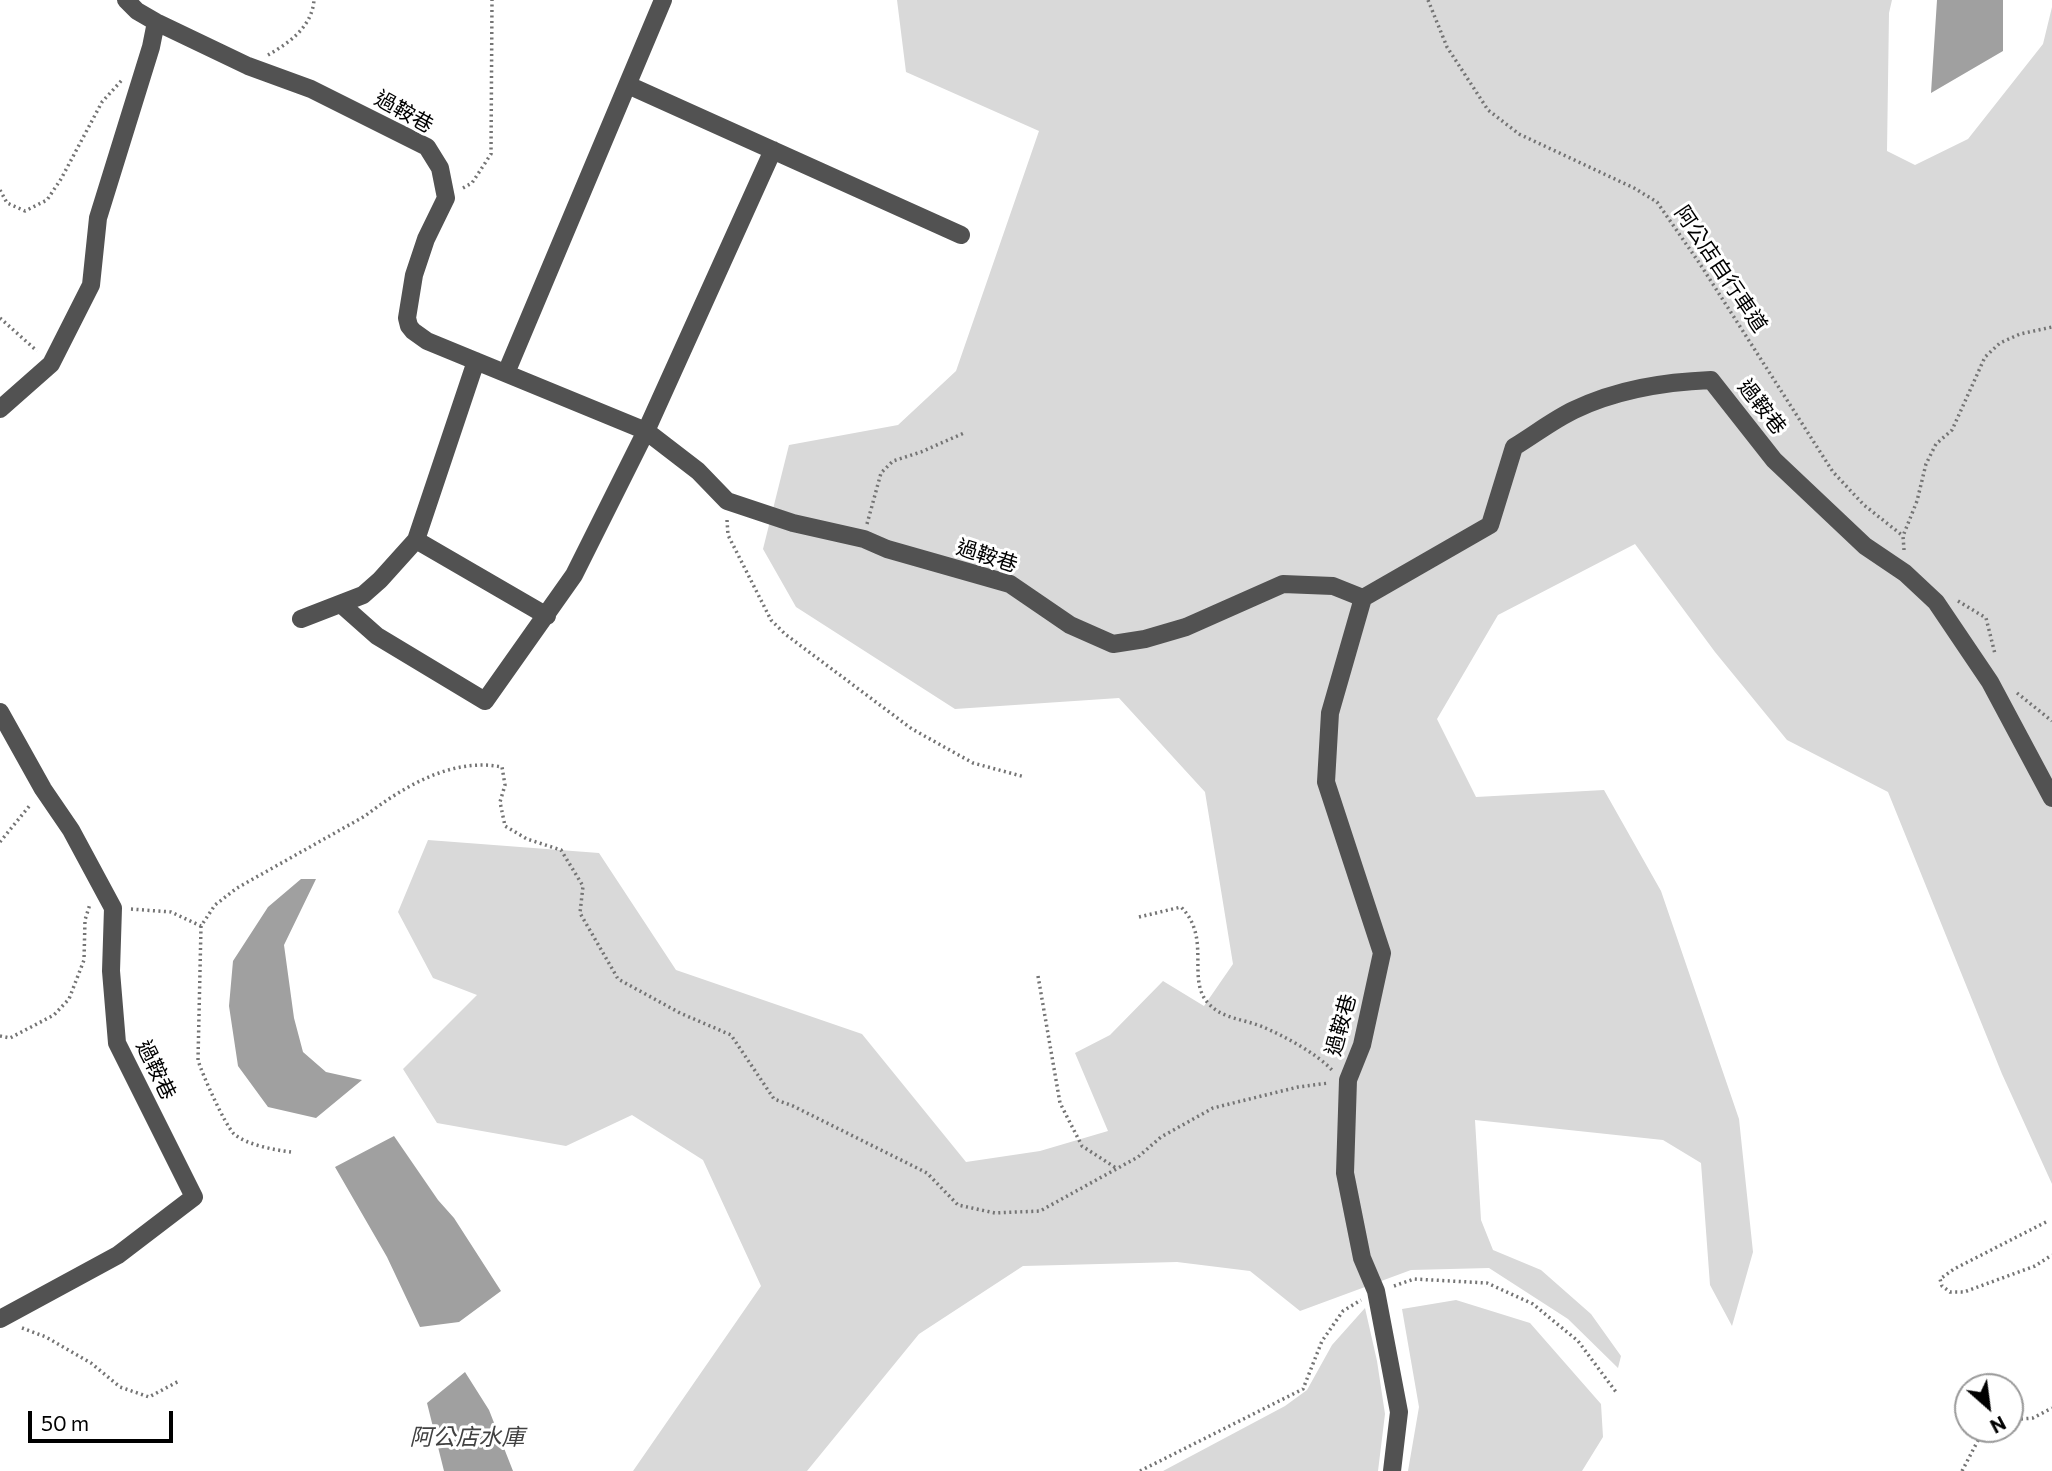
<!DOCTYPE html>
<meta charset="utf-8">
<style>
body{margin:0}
#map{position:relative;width:2052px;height:1471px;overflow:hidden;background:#fff;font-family:Commissioner,sans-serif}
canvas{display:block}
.north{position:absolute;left:1954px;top:1373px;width:70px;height:70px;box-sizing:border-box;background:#fff;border:2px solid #999;border-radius:50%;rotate:152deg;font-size:19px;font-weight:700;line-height:28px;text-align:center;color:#000}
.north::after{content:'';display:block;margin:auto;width:24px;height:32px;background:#000;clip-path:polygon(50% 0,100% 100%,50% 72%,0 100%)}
.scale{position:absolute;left:28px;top:1411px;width:145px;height:32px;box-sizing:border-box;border:4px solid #000;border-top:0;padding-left:9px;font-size:21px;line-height:24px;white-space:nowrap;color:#000;-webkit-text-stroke:5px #fff;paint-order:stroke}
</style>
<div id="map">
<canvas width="2052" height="1471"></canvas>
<div class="north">N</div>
<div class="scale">50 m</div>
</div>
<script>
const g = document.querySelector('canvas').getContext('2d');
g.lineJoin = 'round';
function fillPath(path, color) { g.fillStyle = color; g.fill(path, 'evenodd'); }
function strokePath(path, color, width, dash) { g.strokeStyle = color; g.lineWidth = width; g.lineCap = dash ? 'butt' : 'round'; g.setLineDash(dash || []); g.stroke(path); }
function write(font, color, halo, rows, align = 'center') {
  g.font = font + ' Commissioner,"Noto Sans TC",sans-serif'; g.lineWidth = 6; g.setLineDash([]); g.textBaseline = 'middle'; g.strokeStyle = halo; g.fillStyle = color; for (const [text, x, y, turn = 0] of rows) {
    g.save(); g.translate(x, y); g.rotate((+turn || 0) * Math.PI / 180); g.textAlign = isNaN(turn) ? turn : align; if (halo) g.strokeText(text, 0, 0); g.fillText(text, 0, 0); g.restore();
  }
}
fillPath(new Path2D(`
 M897,0H1892L1889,13L1887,151L1915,165L1968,139L2043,44L2052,7V1184L2002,1074L1888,792L1787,740L1715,652L1635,544L1498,615L1437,719L1476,797L1604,790L1661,891L1739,1119L1753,1252L1732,1326L1710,1285L1701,1163L1663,1140L1475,1120L1481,1220L1493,1250L1541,1270L1591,1314L1621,1356L1618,1368L1568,1319L1489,1268L1411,1270L1300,1311L1250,1271L1177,1262L1023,1266L919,1334L807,1471H633L761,1286L703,1160L632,1115L566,1146L437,1123L403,1069L477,995L433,978L398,912L428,840L599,853L676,970L862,1034L966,1162L1040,1151L1108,1131L1075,1053L1110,1035L1163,981L1204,1006L1233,964L1205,792L1119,698L955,709L796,607L763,549L789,445L898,425L956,371L1039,131L906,72Z
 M1456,1300L1530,1323L1601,1404L1603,1437L1582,1471H1408L1419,1407L1402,1309Z
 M1365,1308L1377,1361L1385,1414L1378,1471H1163L1285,1406L1307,1390L1332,1345Z`), '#d9d9d9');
fillPath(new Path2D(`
 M1937,0H2003V51L1931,93Z
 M301,879H316L284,945L294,1018L303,1052L326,1072L362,1080L316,1118L268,1107L238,1066L229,1006L233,961L268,907Z
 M394,1136L438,1200L454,1218L501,1291L459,1322L420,1327L387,1257L335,1167Z
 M465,1372L489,1410L513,1471H444L427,1403Z`), '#a0a0a0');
strokePath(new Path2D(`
 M1428,0L1447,47L1488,110L1519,134L1634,188L1657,202L1700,264L1833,472L1864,505L1903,536
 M268,55C289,43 312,27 314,0
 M463,188L472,183L491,154L492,0
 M0,190L7,203L25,211L47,200L61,179L102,102L122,80
 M0,318L37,351
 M727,520L728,535L771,620L785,634L912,729L973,763L1025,777
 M867,524L881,473L893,461L921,452L964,433
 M1904,550L1903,536L1917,501L1926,464L1936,444L1952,430L1985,357L2000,343L2020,334L2052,327
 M1958,601L1986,618L1995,654
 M2017,693L2052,721
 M0,842L31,804
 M131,909L171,912L201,926L215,905L237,888L365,816C403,787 452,757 502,767L505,785L500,802L505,826L527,839L561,850L583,886L580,913L618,979L680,1013L731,1035L774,1099L793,1106L927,1173L958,1205L995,1213L1040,1211L1138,1157L1161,1137L1213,1108L1298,1087L1329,1083
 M1139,917L1181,907C1212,938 1186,979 1208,1003C1222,1019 1244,1019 1263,1027C1284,1036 1316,1053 1332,1070
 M201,926L198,1060C202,1074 225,1125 234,1134C247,1145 275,1150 291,1152
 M1038,976L1060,1103L1082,1146L1116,1168
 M0,1036L10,1038L54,1015L69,999L84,960L85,920L90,904
 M2046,1222L1954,1269L1940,1279L1942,1286L1950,1292H1964L2035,1266L2052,1255
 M1394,1286L1414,1279L1487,1283L1533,1304L1578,1341L1616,1392
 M22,1328L46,1337L91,1363L120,1387L149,1397L179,1381
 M2010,1420L2033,1418L2052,1408
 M1140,1471L1303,1389L1322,1341L1343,1311L1361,1300
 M1962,1471L1984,1429`), '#747474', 3.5, [2, 3.5]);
strokePath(new Path2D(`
 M126,0L137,11L156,22L248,66L311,89L427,147L440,168L446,198L426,239L414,275L407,318L409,326L413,331L427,341L646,431L698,471L727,501L793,523L864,539L887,549L1010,584L1070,625L1113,644L1145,639L1186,627L1283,584L1333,586L1363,598L1490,525L1514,447C1534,435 1553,420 1574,410C1618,389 1664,382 1711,380L1774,460L1865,546L1905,573L1936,602L1990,682L2052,798
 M628,85L961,235
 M506,373L663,0
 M0,409L51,364L91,285L98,218L151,47L156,22
 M416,540L547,616
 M1363,598L1330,713L1326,782L1382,953L1362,1045L1348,1080L1345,1173L1362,1258L1376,1291L1399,1412L1392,1471
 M342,605L377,636L485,701L574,575L646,431L773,150
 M301,619L363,595L380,580L416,540L476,361
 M0,712L43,789L71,830L113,908L111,971L117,1043L194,1197L118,1255L0,1319`), '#525252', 18);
write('21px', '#000', '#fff', [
 ["過鞍巷",404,112,29],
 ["阿公店自行車道",1721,269,56],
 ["過鞍巷",1762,407,52],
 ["過鞍巷",987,556,18],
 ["過鞍巷",1341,1025,-75],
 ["過鞍巷",156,1070,64]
]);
write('italic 23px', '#414141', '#fff', [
 ["阿公店水庫",467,1437]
]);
</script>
